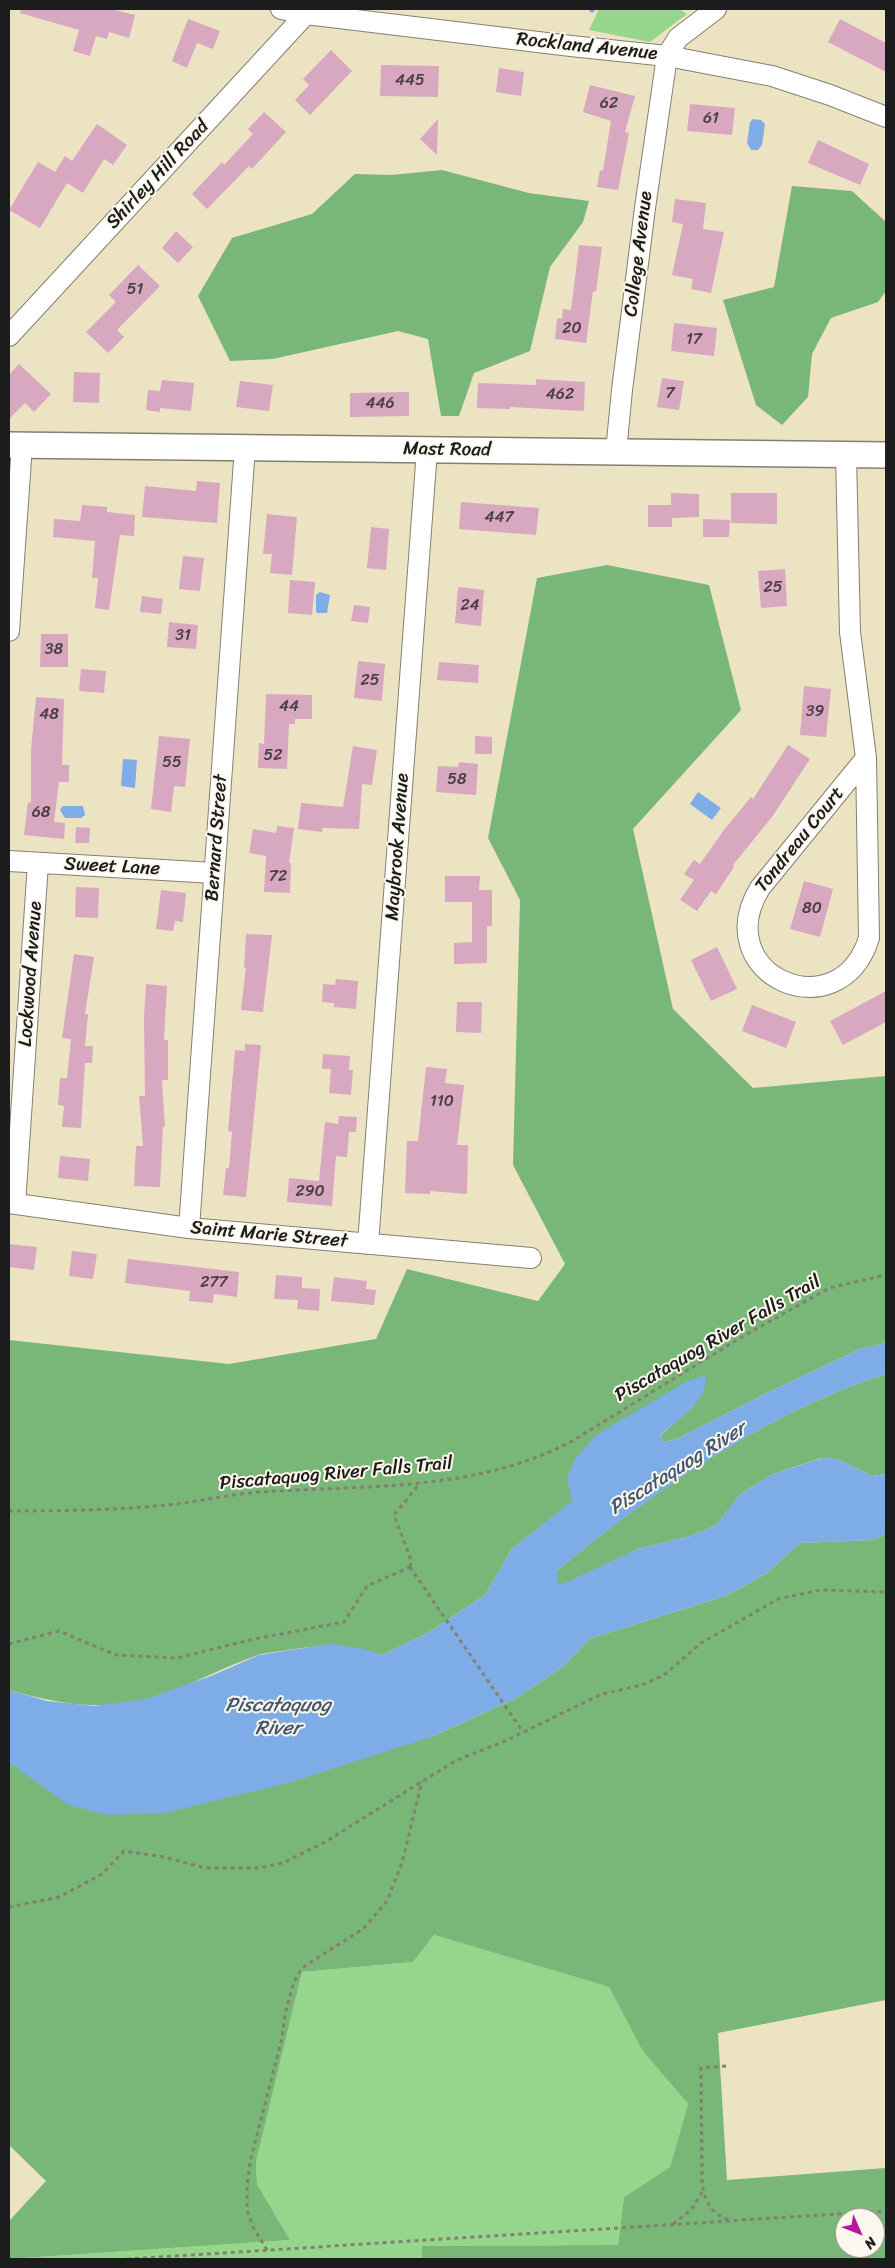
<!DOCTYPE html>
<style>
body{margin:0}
#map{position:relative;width:895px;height:2268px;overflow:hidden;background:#ece3c3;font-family:Sriracha,sans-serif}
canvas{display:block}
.frame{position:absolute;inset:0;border:10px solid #1c1c1c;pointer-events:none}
.north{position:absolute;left:835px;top:2208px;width:50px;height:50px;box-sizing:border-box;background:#fbf7ec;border:1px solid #a29f99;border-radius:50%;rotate:134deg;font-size:14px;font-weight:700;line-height:20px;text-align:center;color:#1c1c1c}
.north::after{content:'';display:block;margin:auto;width:18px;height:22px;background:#b5179e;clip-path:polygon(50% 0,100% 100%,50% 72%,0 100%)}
</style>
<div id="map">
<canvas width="895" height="2268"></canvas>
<div class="frame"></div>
<div class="north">N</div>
</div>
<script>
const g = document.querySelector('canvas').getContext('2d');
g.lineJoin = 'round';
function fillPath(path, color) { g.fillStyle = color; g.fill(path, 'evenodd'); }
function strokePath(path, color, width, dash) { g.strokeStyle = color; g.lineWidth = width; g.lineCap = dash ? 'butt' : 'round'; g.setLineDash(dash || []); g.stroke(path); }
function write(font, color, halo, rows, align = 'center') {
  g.font = font + ' Sriracha,sans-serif'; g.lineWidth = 4; g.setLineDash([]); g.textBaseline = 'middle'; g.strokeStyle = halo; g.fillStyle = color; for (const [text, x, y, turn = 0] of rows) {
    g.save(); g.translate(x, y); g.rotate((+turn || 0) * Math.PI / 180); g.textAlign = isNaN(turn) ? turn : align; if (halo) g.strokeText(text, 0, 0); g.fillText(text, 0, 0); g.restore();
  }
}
fillPath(new Path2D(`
 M599,9H679L687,14L650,42L589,30Z
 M434,1935L609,1987L642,2050L688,2104L670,2167L624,2197L618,2245L422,2246V2259H9L290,2240L257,2184L256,2162L302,1972L413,1962Z`), '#96d68c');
fillPath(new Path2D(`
 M442,170L529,193L589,201L583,222L550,267L530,351L474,373L459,416H441L428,339L398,331L273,359L230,361L198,296L232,238L312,214L355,174L392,175Z
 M792,186L852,191L886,222V291L878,302L831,318L812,354L808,397L782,425L756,405L723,300L774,287Z
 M607,565L709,585L741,710L633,829L673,1009L753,1088L886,1076V1343L860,1349L763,1395L677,1439L664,1442L660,1436L696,1404L512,1549L485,1595L428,1633L382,1655C344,1643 327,1644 288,1650C278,1652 267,1652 258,1655C221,1668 186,1688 148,1699C101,1712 54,1703 9,1690V1340L229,1364L376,1339L407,1269L538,1301L565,1264L513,1165L520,900L488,838L537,578Z
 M886,1374V1474L872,1476L837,1459L821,1458L773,1474L740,1494L717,1525L691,1536L638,1549L558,1587V1570C652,1492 769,1411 886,1374Z
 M886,1534V2000L718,2033L727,2180L886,2168V2259H422V2246L618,2245L624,2197L670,2167L688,2104L642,2050L609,1987L434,1935L413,1962L302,1972L256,2162L257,2184L290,2240L9,2259V2221L46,2181L9,2145V1762L15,1766L431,1737L515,1699L564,1666L589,1639L728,1595L767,1573L800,1543L873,1540ZM845,2218H875V2248H845Z`), '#78b778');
fillPath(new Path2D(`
 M753,119L761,120L765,124L762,145L758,150H751L747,143L750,122Z
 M320,592L330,595L327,613H317L316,611V595Z
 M123,759L137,760L135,788L121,786Z
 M698,792L721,808L712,820L690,804Z
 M63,806H83L85,815L81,818H65L60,810Z
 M886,1343V1374C769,1411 653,1492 558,1570V1586L638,1549L691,1536L717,1525L740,1494L773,1474L822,1458L837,1459L872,1476L886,1474V1534L873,1540L800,1543L767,1573L728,1595L589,1639L564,1666L515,1699L431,1737L288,1783L165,1813L108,1815L68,1805L9,1762V1690L47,1701L94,1706L146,1699L211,1676L259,1655L330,1644L360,1648L382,1655L428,1633L485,1595L512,1549L572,1501L567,1478L575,1459L596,1435L684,1383L705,1375C711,1400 675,1421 660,1436L664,1442L677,1439L763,1395L860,1349Z`), '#7dace7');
strokePath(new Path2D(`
 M592,10V9`), '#7dace7', 5.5);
fillPath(new Path2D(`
 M21,9H110L135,15L129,38L109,32L107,39L96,36L90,56L73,51L79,30L20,13Z
 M188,19L220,31L213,49L197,43L187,68L172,61Z
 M840,19L886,43V72L828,42Z
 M331,50L352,71L310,115L295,100L309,85L303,79Z
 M381,65L439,66L438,97L380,96Z
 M499,68L524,72L521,96L496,92Z
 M590,85L635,96L625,132L629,133L618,190L597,187L600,170L603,171L611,121L583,112Z
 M690,104L735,108L732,135L687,131Z
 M264,112L286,132L252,169L249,166L207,209L192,194L222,162L224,165L253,134L248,129Z
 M438,119L437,155L420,139Z
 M97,124L127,145L113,165L104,159L83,193L67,183L40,228L9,210L38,162L55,172L65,156L72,161Z
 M818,140L869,164L860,185L808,163Z
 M675,199L706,203L703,229L724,232L711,293L691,289L693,279L672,275L683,224L672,222Z
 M176,231L193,247L178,263L162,248Z
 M579,245L602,247L596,292L593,291L586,343L555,339L557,318L562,319L563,309L571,310Z
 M138,265L160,286L117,330L124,337L108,353L86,332L116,302L109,295Z
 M674,323L717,328L714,356L671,351Z
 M19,364L51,394L34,412L25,403L9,419V375Z
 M74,372L100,373L99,403L73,402Z
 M662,378L684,381L679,410L657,407Z
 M536,379L585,382L584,411L510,407V409L477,408L478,383L536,385Z
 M162,380L194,383L191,411L160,408V412L146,410L148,390L160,391Z
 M240,381L273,385L269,411L236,407Z
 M409,392V416L350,417V393Z
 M197,481L220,483L217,523L142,517L145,486L196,491Z
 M671,493L699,494V517L672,518V527H648V505H671Z
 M731,493H777V524L731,523Z
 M461,502L539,508L536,535L459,529Z
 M82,505L107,507V512L135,515L134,536L120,535L109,610L95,608L98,578H92L95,541L53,537L54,519L80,521Z
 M267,514L297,517L292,575L270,573L272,554H263Z
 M703,519L730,520L729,537H703Z
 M371,527L389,529L386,570L367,568Z
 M183,556L204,558L200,591L179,589Z
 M785,569L787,606L761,608L758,571Z
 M290,580L315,582L312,615L288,613Z
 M458,587L484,590L481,626L455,623Z
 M142,596L163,599L161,614L140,612Z
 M354,605L370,607L368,623L351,621Z
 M169,622L198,625L196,649L167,647Z
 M41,634H68V667H40Z
 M358,661L385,664L382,701L354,698Z
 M439,662L479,665L478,683L437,680Z
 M81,669L106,671L104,693L79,691Z
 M804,686L831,689L826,737L800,735Z
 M266,694L312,695V719H295V724H289L287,769L258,768L259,743L264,744Z
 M36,697L64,699L62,765H69V782H59L54,822L65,823L64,839L24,835L28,802L31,803V749Z
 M159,736L190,739L185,787L174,786L171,812L151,809Z
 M475,736L492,737V754H475Z
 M788,745L810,759L772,817L733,865L734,867L716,894L711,891L697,911L680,900L694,880L684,874L694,860L700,864L724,830L751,797L753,799Z
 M353,746L377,750L372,785L362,784L359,829L323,828L322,832L298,829L301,803L343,807Z
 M459,762L478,764L476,795L436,792L438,766L458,767Z
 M277,826L294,828L289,863H291L290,893L264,892L266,856L249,853L253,829L276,833Z
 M76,827L90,828L89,843H75Z
 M445,876H480L479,890H492V926H487V963L454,964V943L472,942V902H445Z
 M804,881L833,889L820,937L790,929Z
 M76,887L99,888L98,918L75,917Z
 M161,890L186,893L183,922L175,921L173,931L156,929Z
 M246,934L272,935L263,1012L241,1010L246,968H244Z
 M717,947L737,989L711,1001L691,960Z
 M74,954L94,957L85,1014H88L85,1046H93L92,1063H85L81,1128L62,1127L64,1106L58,1105L60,1078H67L71,1039L62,1038Z
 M336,979L358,981L356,1009L334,1007V1003L322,1002L323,984L335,985Z
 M146,984L167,986L164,1040H168V1080H162L165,1127H163L160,1187L134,1186L136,1146H143L139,1096H145L144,1018Z
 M886,991V1022L843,1045L830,1021Z
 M457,1002H482L481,1033L456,1032Z
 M752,1005L796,1022L786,1048L742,1031Z
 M245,1044L261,1045L246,1197L223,1195L226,1168H229L232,1132L228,1131L235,1050L245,1051Z
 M323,1054L350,1056L349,1070H353L351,1095L329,1093L331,1069H322Z
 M426,1067L447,1069L445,1083L464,1085L457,1145H468L467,1194L430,1191V1194L405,1193L407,1141H418Z
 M339,1116L357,1117L356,1132H349L347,1157L336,1156L332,1206L287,1202L289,1178L319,1181L325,1122L338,1124Z
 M60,1156L90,1159L88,1181L58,1178Z
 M9,1244L37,1247L34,1270L9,1267Z
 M72,1251L97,1254L93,1279L69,1276Z
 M128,1259L239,1272L237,1297L214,1294L213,1303L189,1301L190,1291L125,1283Z
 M276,1275L302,1277V1288L320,1289L319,1311L297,1309L298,1300L274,1299Z
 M334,1277L367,1281L366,1289L376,1290L374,1305L331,1301Z`), '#d7a8c0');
const minor = new Path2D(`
 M281,9L306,14L571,46L667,56L772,76L830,95L886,117
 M9,336L306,14
 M616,452L622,390L645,208L667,56L678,38L716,9
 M846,455L850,632L866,758L869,938C839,1033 707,975 760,888L866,758
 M9,631L22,445
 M9,861L214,873
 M9,1203L189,1228L531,1258
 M15,1204L38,863
 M189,1228L245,447
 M368,1244L427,450`);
const major = new Path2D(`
 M9,445L886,455`);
strokePath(minor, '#848070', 22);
strokePath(major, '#848070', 28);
strokePath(new Path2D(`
 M9,1511C61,1511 115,1510 167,1505C198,1502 229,1494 261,1492C366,1485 478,1492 574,1440L735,1341L829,1288L886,1275
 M410,1567L523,1732
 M410,1567L411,1560L394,1515L420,1483
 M9,1644L59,1631L116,1655L177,1658L254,1639L344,1622L367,1586L410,1567
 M9,1907L59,1897L102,1874L124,1851L164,1857L205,1868H259L283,1863L325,1842L455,1761L505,1741L602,1694L642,1685L664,1675L701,1643L778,1599L820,1590L886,1592
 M726,2066L701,2068L702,2179C703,2197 709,2213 728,2220
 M673,2224L691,2210L702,2192
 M267,2250L253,2227L247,2210V2186L250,2162L282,2038L285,2014L294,1982L302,1968L364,1928L387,1901L402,1863L422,1781
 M127,2259L886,2211`), '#848070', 3, [4, 4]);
strokePath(minor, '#fff', 20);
strokePath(major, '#fff', 25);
write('16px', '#4b3f45', null, [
 ["445",410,81],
 ["62",609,104],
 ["61",711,119],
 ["51",135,290],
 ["20",572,329],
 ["17",694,340],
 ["7",670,394],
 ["462",560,395],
 ["446",380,404],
 ["447",499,518],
 ["25",773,588],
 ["24",470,606],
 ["31",183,636],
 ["38",54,650],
 ["25",370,681],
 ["44",289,707],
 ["39",815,712],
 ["48",49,715],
 ["52",273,756],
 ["55",172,763],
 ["58",457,780],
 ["68",41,813],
 ["72",278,877],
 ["80",812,909],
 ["110",442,1102],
 ["290",310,1192],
 ["277",214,1283]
]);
write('19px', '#1c1c1c', '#fbf7ec', [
 ["Rockland Avenue",587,47,6],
 ["Shirley Hill Road",158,175,-47],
 ["College Avenue",639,254,-83],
 ["Mast Road",447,450,1],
 ["Bernard Street",217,838,-86],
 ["Tondreau Court",800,840,-51],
 ["Maybrook Avenue",398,847,-86],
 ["Sweet Lane",112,867,3],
 ["Lockwood Avenue",31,974,-86],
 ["Saint Marie Street",269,1235,5],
 ["Piscataquog River Falls Trail",718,1339,-30],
 ["Piscataquog River Falls Trail",336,1474,-5]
]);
write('italic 20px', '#43566d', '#fbf7ec', [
 ["Piscataquog River",678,1469,-32],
 ["Piscataquog",278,1706],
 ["River",278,1729]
]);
</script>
